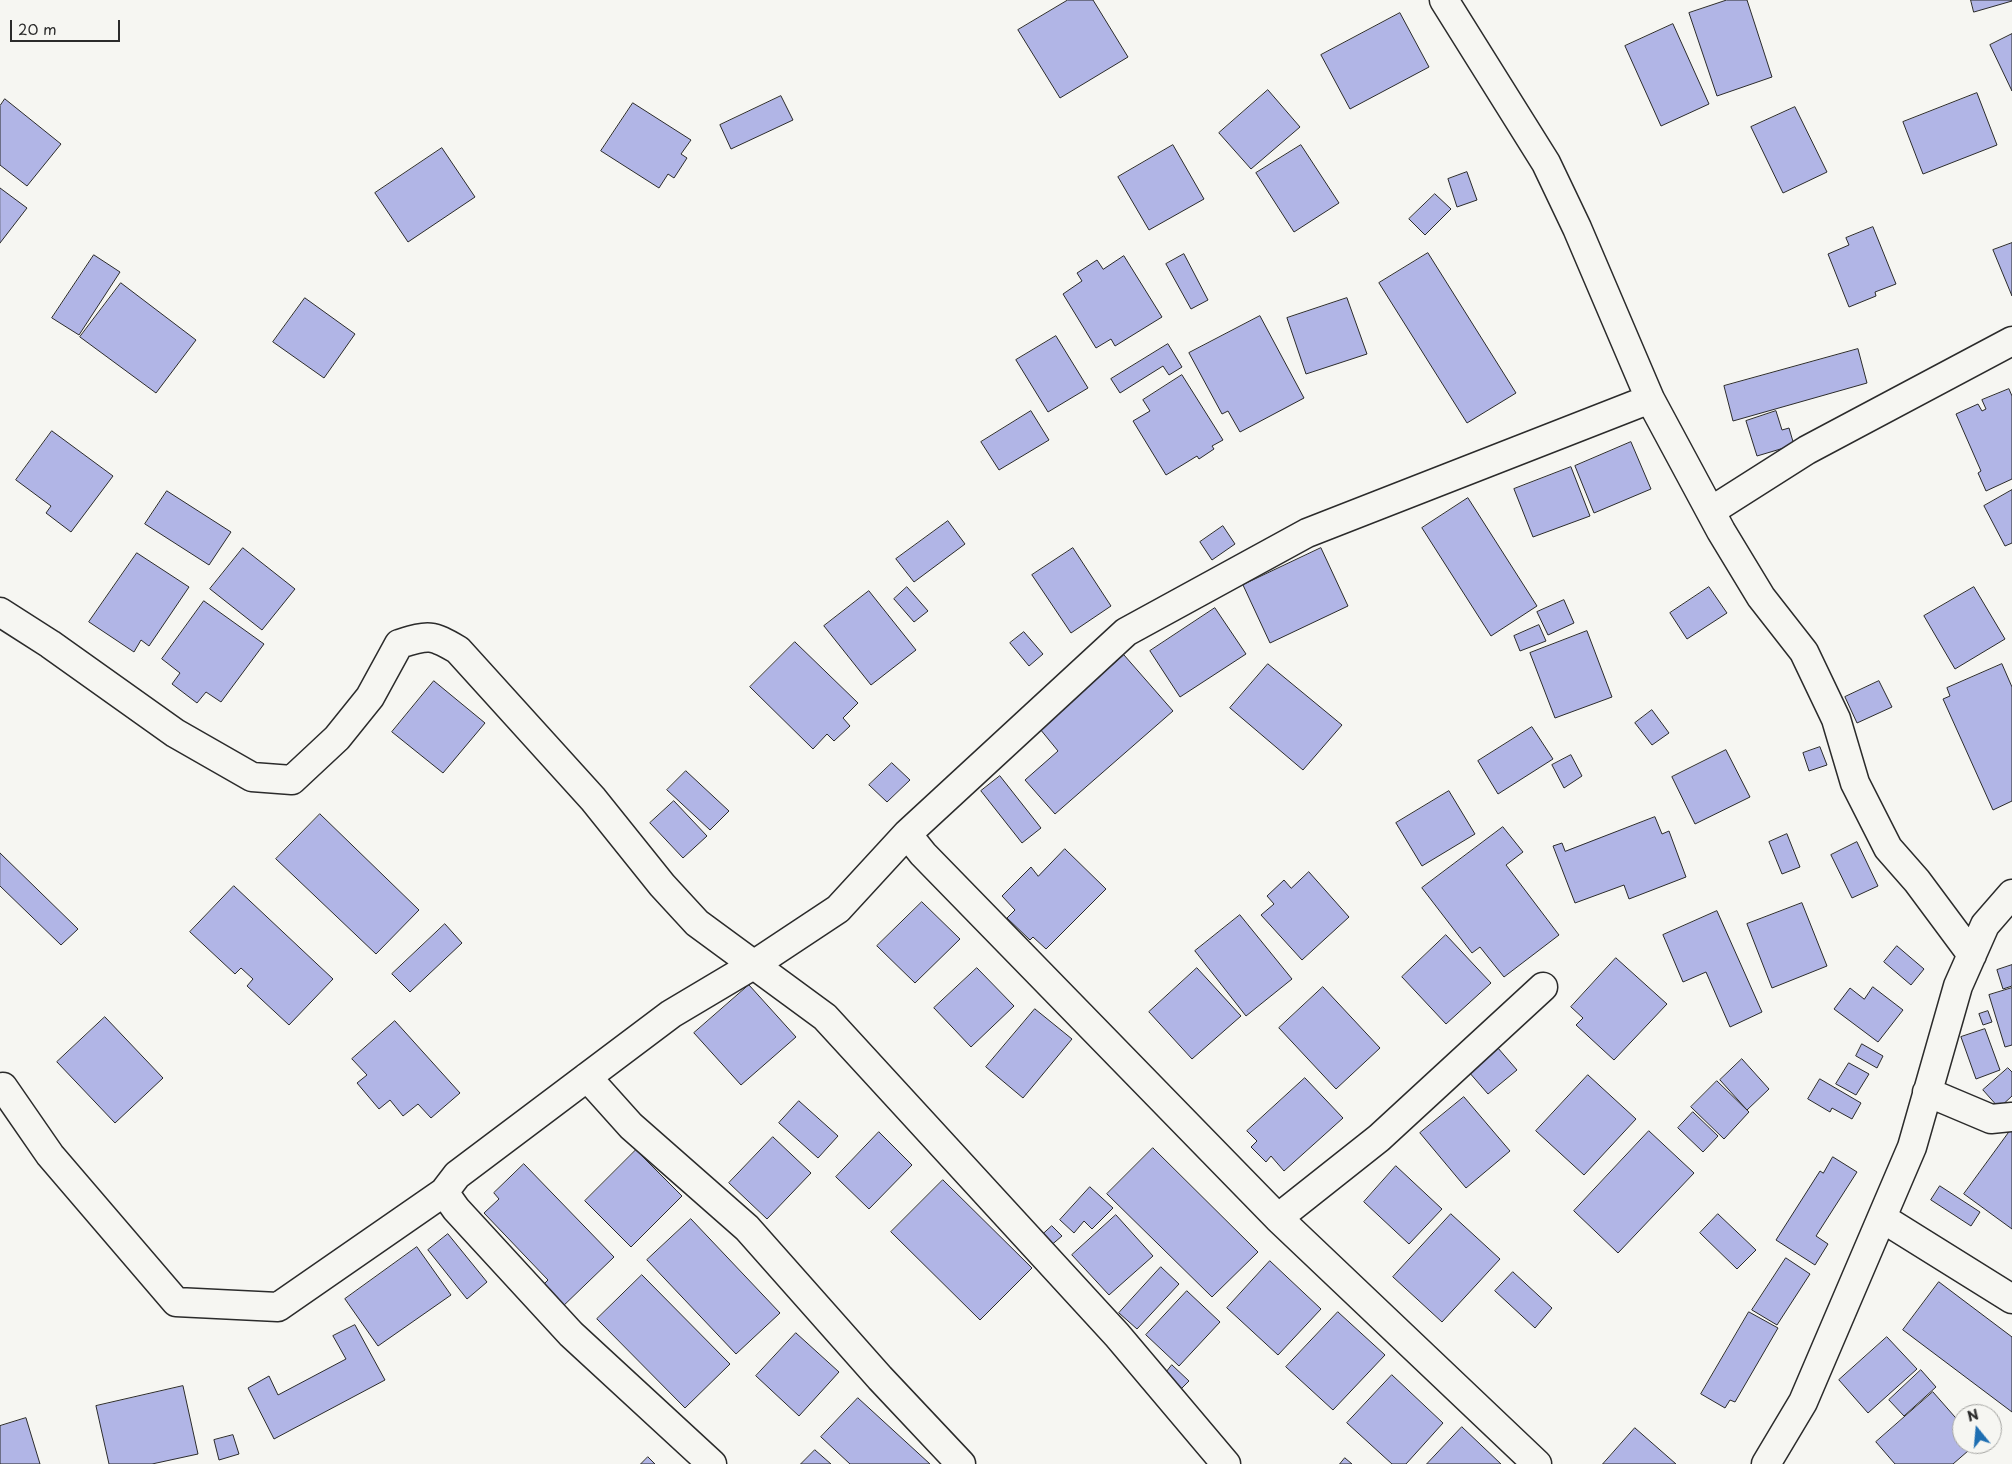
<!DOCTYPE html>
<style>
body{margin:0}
#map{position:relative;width:2012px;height:1464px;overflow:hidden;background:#f6f6f2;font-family:"Playpen Sans",sans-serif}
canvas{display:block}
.north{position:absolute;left:1952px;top:1404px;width:50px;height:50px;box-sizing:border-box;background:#f6f6f2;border:1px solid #a5a5a2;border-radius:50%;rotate:343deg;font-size:14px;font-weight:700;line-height:20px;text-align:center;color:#2b2b2b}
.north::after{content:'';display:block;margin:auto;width:18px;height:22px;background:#1f6fb2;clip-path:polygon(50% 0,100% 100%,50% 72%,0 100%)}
.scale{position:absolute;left:10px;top:20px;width:110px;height:22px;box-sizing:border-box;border:2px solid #2b2b2b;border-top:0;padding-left:6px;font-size:15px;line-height:18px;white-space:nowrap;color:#2b2b2b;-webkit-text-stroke:4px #f6f6f2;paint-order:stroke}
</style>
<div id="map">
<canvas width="2012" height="1464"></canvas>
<div class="north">N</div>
<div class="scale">20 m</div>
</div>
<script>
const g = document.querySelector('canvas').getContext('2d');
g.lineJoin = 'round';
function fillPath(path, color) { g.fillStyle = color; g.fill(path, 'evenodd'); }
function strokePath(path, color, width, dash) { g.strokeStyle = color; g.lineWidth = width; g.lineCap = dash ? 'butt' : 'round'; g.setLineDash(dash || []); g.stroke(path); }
const building = new Path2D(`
 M1068,0H1093L1128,57L1060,98L1018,30Z
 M1727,0H1747L1772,77L1717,96L1689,13Z
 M1971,0H2012V1L1974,12Z
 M1400,13L1429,67L1350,109L1321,55Z
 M1673,24L1709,104L1661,126L1625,46Z
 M2012,34V91L1990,45Z
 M1268,90L1300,127L1251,169L1219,133Z
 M1977,93L1997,145L1923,174L1903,122Z
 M781,96L793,120L731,149L720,125Z
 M5,99L61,144L27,186L0,165V106Z
 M633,103L691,140L681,154L687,158L674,178L668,174L659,188L601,151Z
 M1795,107L1827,172L1783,193L1751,127Z
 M1173,145L1204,199L1149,230L1118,177Z
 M1301,145L1339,203L1294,232L1256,173Z
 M442,148L475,197L408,242L375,193Z
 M1467,172L1477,200L1457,207L1448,179Z
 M0,188L27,208L0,243Z
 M1435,194L1451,209L1425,235L1409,219Z
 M1873,227L1896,284L1875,292L1876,296L1849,307L1828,254L1849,245L1846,238Z
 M2012,243V296L1993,250Z
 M1428,253L1516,393L1467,423L1379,283Z
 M1184,254L1208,300L1191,309L1166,264Z
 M94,255L120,272L79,335L52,318Z
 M1124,256L1162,317L1115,346L1111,339L1096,348L1063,294L1082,281L1077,273L1097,260L1103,269Z
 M121,283L196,340L156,393L80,337Z
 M305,298L355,334L324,378L273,342Z
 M1347,298L1367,354L1306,374L1287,318Z
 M1260,316L1304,398L1240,432L1228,411L1222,414L1189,353Z
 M1056,336L1088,388L1048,412L1016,360Z
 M1168,344L1182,367L1169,375L1163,366L1120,393L1111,379Z
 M1858,349L1867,383L1733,421L1724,386Z
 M1182,375L1223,440L1212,446L1214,449L1199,459L1197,456L1166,475L1133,421L1150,411L1143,400Z
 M2009,389L2012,396V479L1986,491L1978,473L1981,471L1956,414L1978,404L1982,411L1986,409L1982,400Z
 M1031,411L1049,440L999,470L981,442Z
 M1776,411L1782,430L1789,428L1794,445L1757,456L1746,421Z
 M52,431L113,476L71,532L46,513L51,506L16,480Z
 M1631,442L1651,489L1594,513L1575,466Z
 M1571,467L1590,516L1533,537L1514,489Z
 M2012,490V543L2005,546L1984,506Z
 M167,491L231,532L209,565L145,524Z
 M1468,498L1537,606L1491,636L1422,528Z
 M948,521L965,544L914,582L896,559Z
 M1223,526L1235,544L1212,560L1200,542Z
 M243,548L295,589L262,630L210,589Z
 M1073,548L1111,606L1071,633L1032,575Z
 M1321,548L1348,606L1270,643L1243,585Z
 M137,553L189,587L149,646L141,640L134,652L89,622Z
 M907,587L928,611L914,622L894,599Z
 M1709,587L1727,613L1687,639L1670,613Z
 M1974,587L2005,639L1955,669L1924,616Z
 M869,591L916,650L871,685L824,626Z
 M1564,600L1574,623L1548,635L1537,612Z
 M204,601L264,644L221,702L206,692L197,703L172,684L180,673L162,659Z
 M1215,608L1246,654L1180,697L1150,651Z
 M1539,625L1546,641L1520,651L1514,636Z
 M1587,631L1612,697L1555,718L1530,653Z
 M1024,632L1043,654L1029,666L1010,643Z
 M795,642L858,703L843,718L850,726L834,741L827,734L813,749L750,687Z
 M1124,655L1173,711L1055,814L1025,780L1058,751L1040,729Z
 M1268,664L1342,725L1303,770L1230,708Z
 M2002,664L2012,687V801L1993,810L1943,699L1950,696L1947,688Z
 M434,681L485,723L443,773L392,732Z
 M1879,681L1892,707L1857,723L1845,697Z
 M1652,710L1669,733L1652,745L1635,723Z
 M1532,727L1553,759L1498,794L1478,761Z
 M1820,747L1827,765L1809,771L1803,753Z
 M1726,750L1750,797L1695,824L1672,777Z
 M1571,755L1582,776L1564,788L1552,765Z
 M892,763L910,780L887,802L869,785Z
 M686,771L729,811L710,830L667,790Z
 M1000,776L1041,828L1022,843L981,791Z
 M1449,791L1475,834L1422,866L1396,823Z
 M674,801L707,836L683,858L650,823Z
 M320,814L419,910L376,954L276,859Z
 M1655,817L1662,834L1669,831L1686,877L1629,899L1624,885L1575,903L1553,846L1562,843L1565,851Z
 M1503,827L1523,852L1506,865L1559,935L1504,977L1480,947L1472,953L1422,888Z
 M1787,834L1800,867L1782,874L1769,842Z
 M1857,842L1878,886L1852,898L1831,855Z
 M1065,849L1106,889L1046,949L1033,937L1030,940L1007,918L1015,910L1002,896L1031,867L1038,876Z
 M0,853L78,929L61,945L0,886Z
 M1309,872L1349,917L1302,960L1261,915L1274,904L1267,896L1284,880L1291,888Z
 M234,886L333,979L289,1025L247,986L253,979L241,968L235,974L190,932Z
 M922,902L960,939L915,983L877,946Z
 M1802,903L1827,966L1772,988L1747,924Z
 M1717,911L1762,1012L1730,1027L1706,972L1683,982L1663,935Z
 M1240,915L1292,979L1246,1016L1195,951Z
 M445,924L462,943L410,992L392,974Z
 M1446,935L1491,983L1446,1024L1402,977Z
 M1897,946L1924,969L1911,985L1884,962Z
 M1616,958L1667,1004L1614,1060L1576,1025L1583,1018L1571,1007Z
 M2012,965V986L2003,989L1997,970Z
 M977,968L1014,1006L971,1047L934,1008Z
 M1197,968L1241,1016L1192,1059L1149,1012Z
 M749,985L796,1037L741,1085L694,1033Z
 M1323,987L1380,1048L1336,1089L1279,1028Z
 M1873,987L1903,1010L1878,1042L1834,1009L1850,988L1864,999Z
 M2012,988V1045L2005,1047L1989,995Z
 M1035,1009L1072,1039L1023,1098L986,1067Z
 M1988,1011L1992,1022L1983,1025L1979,1014Z
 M105,1017L163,1078L115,1123L57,1062Z
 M395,1021L460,1093L431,1118L418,1104L403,1116L390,1100L379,1109L357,1083L367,1075L352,1059Z
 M1985,1029L2000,1070L1976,1079L1961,1037Z
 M1491,1040L1517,1070L1488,1094L1462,1064Z
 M1862,1044L1883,1056L1877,1068L1856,1056Z
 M1742,1059L1769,1089L1747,1110L1720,1080Z
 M1849,1063L1869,1074L1856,1095L1836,1084Z
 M2008,1068L2012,1072V1096L1999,1108L1983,1090Z
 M1588,1075L1636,1119L1584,1175L1536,1131Z
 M1305,1078L1343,1118L1284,1171L1271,1156L1266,1162L1251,1147L1257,1141L1247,1131Z
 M1820,1079L1861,1103L1852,1119L1832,1108L1830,1112L1808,1099Z
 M1717,1081L1749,1112L1724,1139L1691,1107Z
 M1464,1097L1510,1151L1466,1188L1420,1133Z
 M799,1101L838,1136L818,1158L779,1123Z
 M1693,1112L1718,1136L1703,1152L1678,1128Z
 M2012,1128V1229L1964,1194Z
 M1649,1131L1694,1173L1618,1253L1574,1211Z
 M879,1132L912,1165L869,1209L836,1177Z
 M773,1137L811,1173L767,1219L729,1183Z
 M1153,1148L1258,1252L1212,1297L1107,1194Z
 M636,1150L682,1196L631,1247L585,1201Z
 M1833,1157L1857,1172L1816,1236L1828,1244L1815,1265L1776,1240L1820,1171L1823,1173Z
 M524,1164L614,1257L559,1310L539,1289L548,1280L484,1213L499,1199L494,1193Z
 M1396,1166L1442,1209L1409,1244L1364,1202Z
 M943,1180L1032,1268L980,1320L891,1232Z
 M1940,1186L1980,1212L1971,1226L1931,1200Z
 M1090,1187L1113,1208L1092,1229L1084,1221L1074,1233L1060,1220Z
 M1451,1214L1500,1259L1442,1322L1393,1277Z
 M1718,1214L1756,1250L1737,1269L1700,1233Z
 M1116,1215L1153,1256L1109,1295L1072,1255Z
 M691,1219L780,1313L736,1354L647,1260Z
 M1052,1226L1062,1236L1049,1247L1040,1237Z
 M448,1234L487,1282L467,1299L428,1250Z
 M417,1247L451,1295L378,1346L345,1299Z
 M1786,1258L1810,1274L1777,1325L1752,1310Z
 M1270,1261L1321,1309L1278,1355L1227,1308Z
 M1161,1267L1179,1284L1137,1329L1119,1313Z
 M1513,1272L1552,1308L1535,1328L1495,1291Z
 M642,1275L730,1364L685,1408L597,1319Z
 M1939,1282L2012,1337V1412L1903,1330Z
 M1187,1291L1220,1322L1179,1366L1146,1335Z
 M1338,1312L1385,1355L1333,1410L1286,1367Z
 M1749,1312L1778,1328L1735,1402L1730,1400L1725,1408L1701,1394Z
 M355,1325L385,1380L274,1439L248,1388L269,1376L278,1395L346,1359L333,1336Z
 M796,1333L839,1372L799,1416L756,1376Z
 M1887,1337L1917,1369L1868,1413L1839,1380Z
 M1172,1365L1189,1381L1181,1389L1165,1374Z
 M1921,1370L1936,1387L1904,1416L1889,1400Z
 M1392,1375L1443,1423L1406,1464H1392L1347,1423Z
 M183,1386L198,1454L152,1464H109L96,1406Z
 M1933,1392L1962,1425V1444H1976L1953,1464H1895L1876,1442Z
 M858,1398L930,1464H850L821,1437Z
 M26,1418L40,1464H0V1426Z
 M1462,1427L1501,1464H1427Z
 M1635,1428L1676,1464H1603Z
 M233,1435L239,1454L219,1460L214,1440Z
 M815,1450L831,1464H801Z
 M648,1457L655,1464H641Z
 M1345,1458L1352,1464H1340Z`);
fillPath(building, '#b1b5e6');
strokePath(building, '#2b2b2b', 1);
const minor = new Path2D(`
 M1444,0L1546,163L1577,228L1650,399L1721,531L1761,597L1804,652L1836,719L1855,783L1888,848L1917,881L1972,955
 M1711,511L1807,450L2012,341
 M0,612L50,644L175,733L252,777L292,780L337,738L370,697L399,644C429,635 431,634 458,650L593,799L662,885L697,923L825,1017L1117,1335L1226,1464
 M907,834L923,854L1278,1218L1537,1464
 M587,1077L631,1126L747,1228L880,1378L961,1464
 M0,1089L3,1087L50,1155L176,1302L278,1307L444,1192
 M1927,1092L1991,1119L2012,1117
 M1278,1218L1379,1138L1543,987
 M1882,1218L2012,1299
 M712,1464L571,1334L456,1209L444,1192L457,1175L671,1014L755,964L838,909L907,834L1126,632L1307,533L1650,399
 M1766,1464L1803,1402L1912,1147L1958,986L1985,925L2012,894`);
strokePath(minor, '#2b2b2b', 31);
strokePath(minor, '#f6f6f2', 28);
</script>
